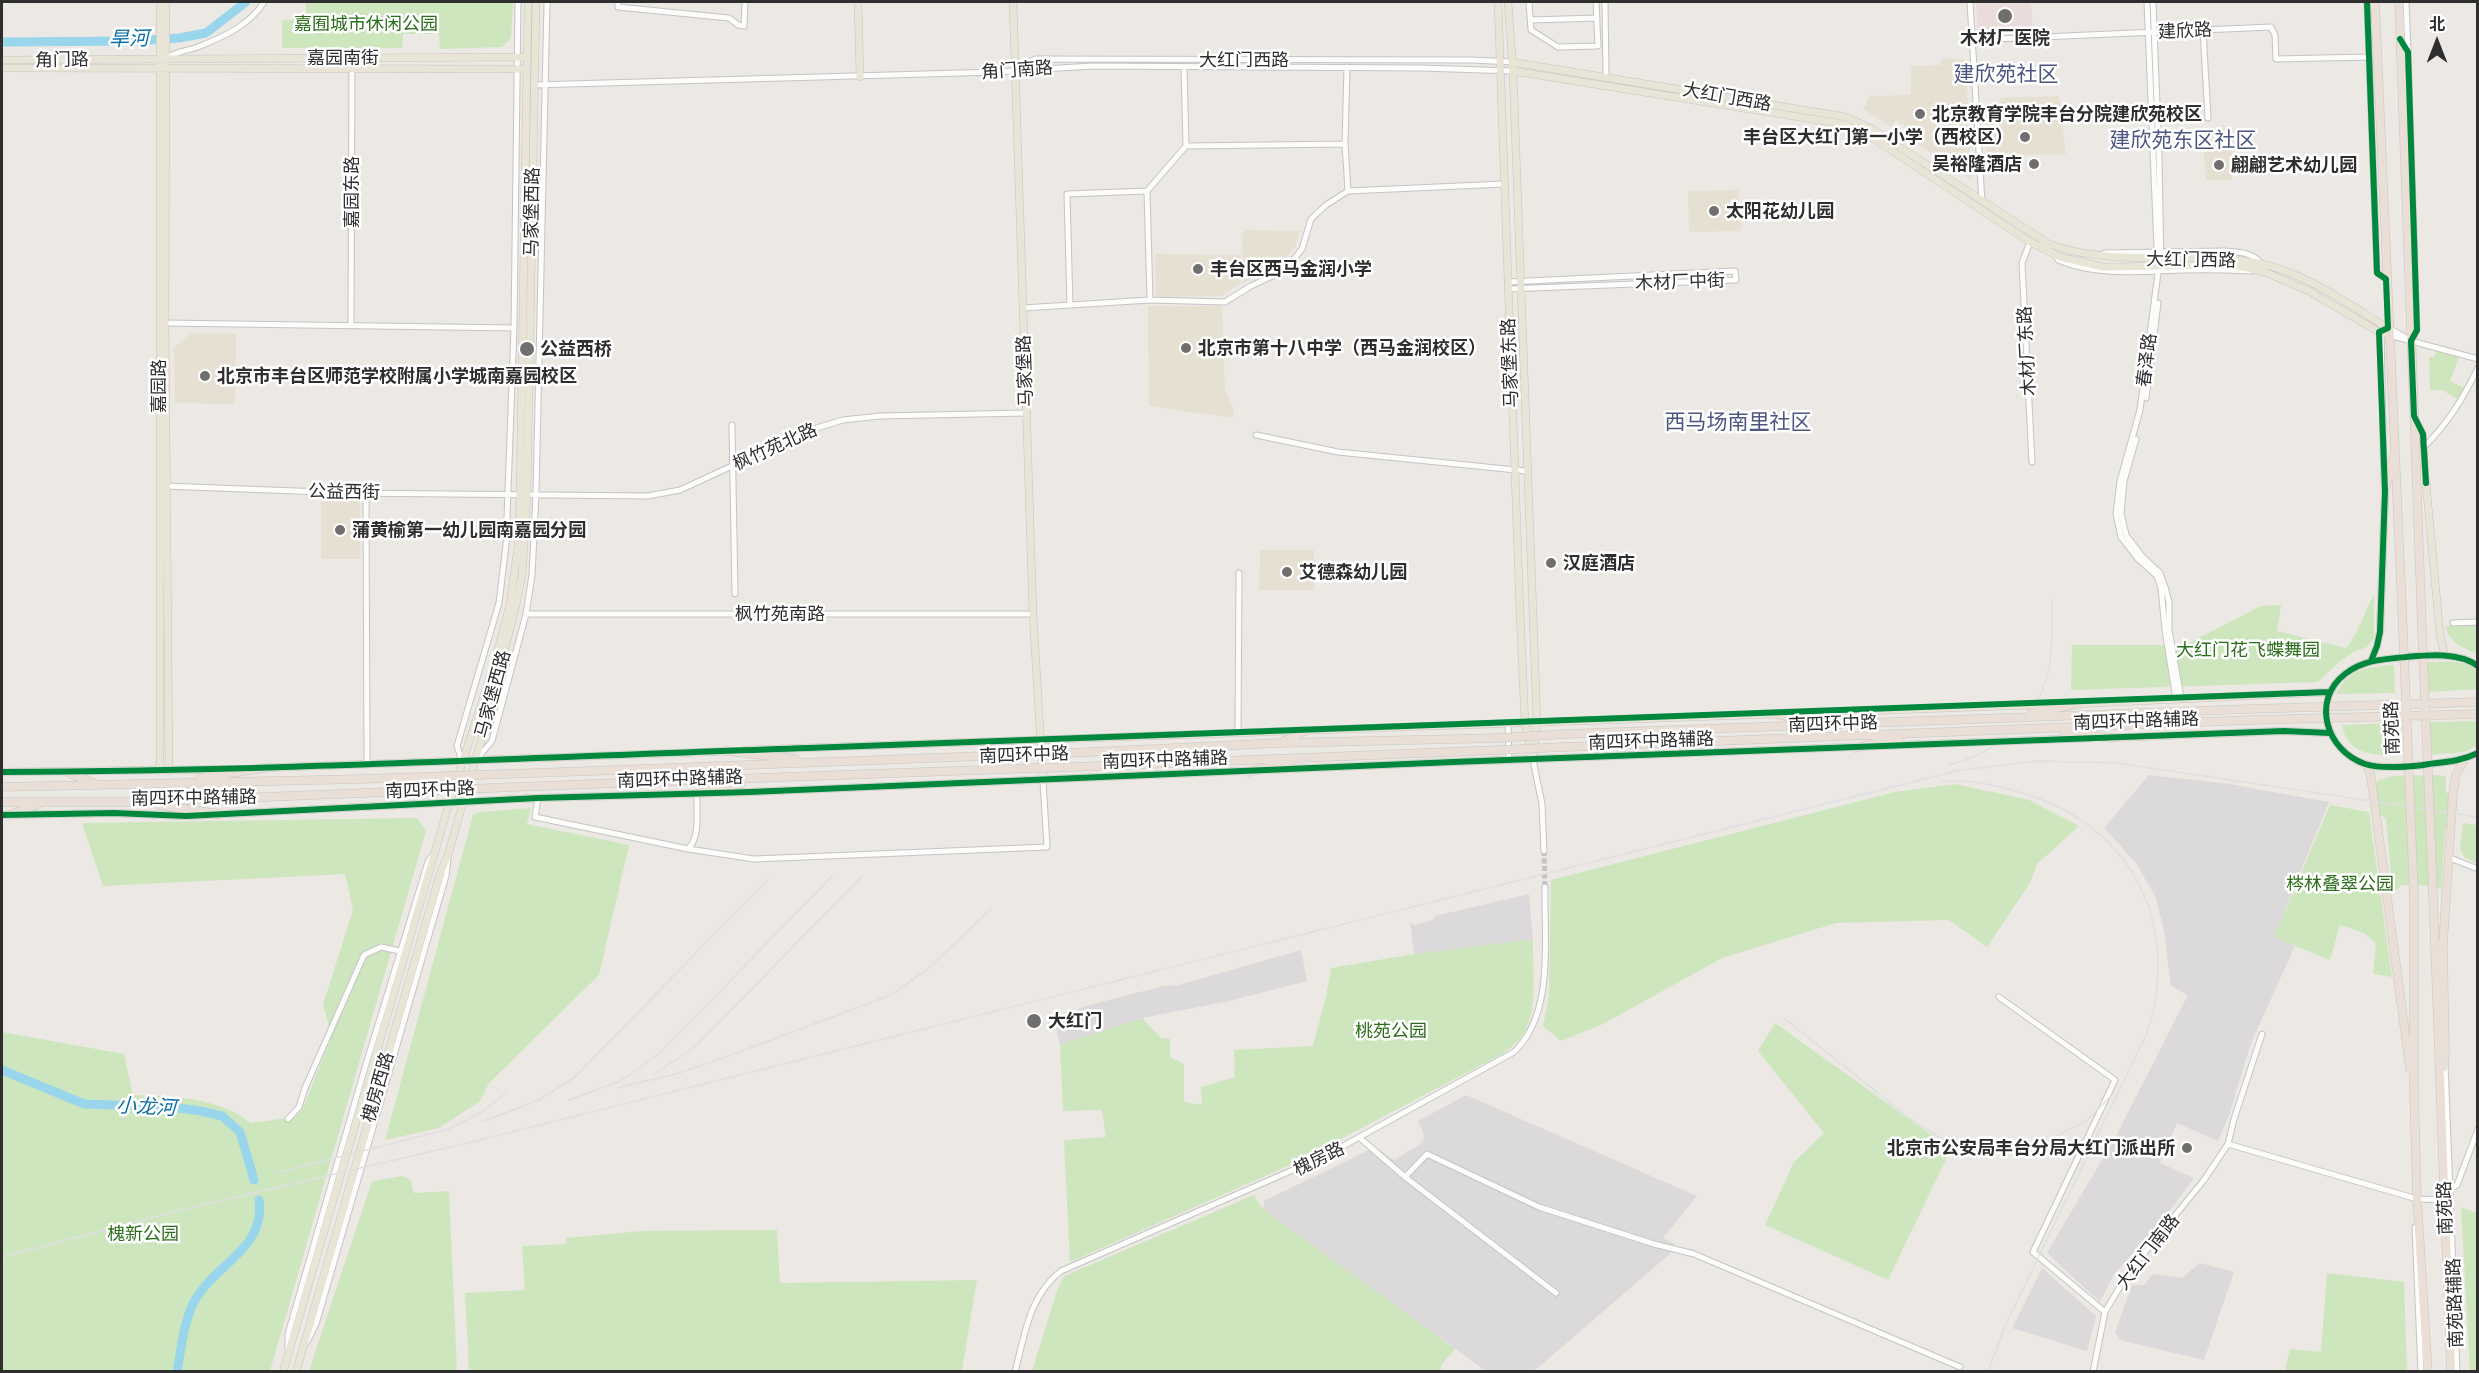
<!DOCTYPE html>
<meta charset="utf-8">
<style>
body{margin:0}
#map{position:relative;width:2479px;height:1373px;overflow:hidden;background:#ece8e4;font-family:"Golos Text","Noto Sans SC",sans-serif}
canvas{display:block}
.frame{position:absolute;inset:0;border:3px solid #2e2e2e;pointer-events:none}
.north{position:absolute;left:2407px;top:12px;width:60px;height:60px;-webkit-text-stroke:4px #fff;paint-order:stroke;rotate:0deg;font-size:16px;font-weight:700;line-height:24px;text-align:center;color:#2e2e2e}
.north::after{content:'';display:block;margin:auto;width:21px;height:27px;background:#2e2e2e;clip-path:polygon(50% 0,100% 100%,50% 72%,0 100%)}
</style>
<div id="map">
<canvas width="2479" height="1373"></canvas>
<div class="frame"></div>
<div class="north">北</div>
</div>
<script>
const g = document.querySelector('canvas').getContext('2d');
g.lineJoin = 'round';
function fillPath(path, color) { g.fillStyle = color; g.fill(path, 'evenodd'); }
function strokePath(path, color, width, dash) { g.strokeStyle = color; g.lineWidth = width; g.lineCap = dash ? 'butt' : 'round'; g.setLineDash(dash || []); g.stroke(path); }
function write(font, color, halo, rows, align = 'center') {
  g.font = font + ' "Golos Text","Noto Sans SC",sans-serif'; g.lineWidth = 5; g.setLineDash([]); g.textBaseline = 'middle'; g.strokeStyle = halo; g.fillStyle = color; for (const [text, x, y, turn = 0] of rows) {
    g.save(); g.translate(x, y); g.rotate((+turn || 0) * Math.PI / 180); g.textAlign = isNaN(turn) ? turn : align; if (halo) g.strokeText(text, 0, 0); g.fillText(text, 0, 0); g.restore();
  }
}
fillPath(new Path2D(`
 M2149,775L2229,784L2329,802L2274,937L2295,946L2251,1043L2229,1115L2218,1141L2177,1123L2160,1163L2194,1178L2174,1205L2113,1276L2100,1302L2047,1253L2116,1136L2188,995L2171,986L2164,931L2156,898L2136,863L2104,828Z
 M1529,894L1533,939L1414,954L1410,922L1414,925L1433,920L1435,916Z
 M1301,950L1307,981L1229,1001L1142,1018L1060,1045L1056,1027L1082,1007L1163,986L1179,985Z
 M1466,1095L1697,1196L1663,1238L1675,1244L1671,1253L1533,1372L1486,1371L1263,1209L1264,1201L1375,1147L1394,1160L1423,1142L1424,1135L1418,1121Z
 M2200,1263L2234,1272L2204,1360L2120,1340L2115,1332L2132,1285H2144L2153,1274L2182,1278Z
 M2042,1268L2096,1316L2087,1351L2012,1328Z`), '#dcd9db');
fillPath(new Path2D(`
 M1942,58L1966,60L1971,180L1903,134L1907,127L1896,120L1891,127L1863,109L1869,96L1911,95V66L1941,65Z
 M2059,96L2066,154L1986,156L1985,120L2001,119L2000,98Z
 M2204,150H2232V180H2206Z
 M1738,190L1741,231L1689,232L1688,191Z
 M1246,230L1300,231L1295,247L1286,258L1243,283L1242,234Z
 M1155,254L1240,255L1241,283L1221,296L1156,297Z
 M1148,306H1222L1225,390L1234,409L1233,418L1149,406Z
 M191,333L236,334L235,404L175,403L174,348Z
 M321,501H360V559H321Z
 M1260,550H1314V590H1259Z`), '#e6e0d3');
fillPath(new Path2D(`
 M1976,2H2031L2033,31L1978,34Z`), '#e9dcdb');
fillPath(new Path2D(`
 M306,2H513L511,38L502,47L440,49L439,34H403L402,48H282V20L306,19Z
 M2436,351L2459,357L2450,381L2465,388L2459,400L2442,390H2430L2429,357H2434Z
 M2374,595V637L2367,647L2353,652L2339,662L2318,682L2071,690L2072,645H2185L2261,606L2281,605L2277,631L2346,648C2357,636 2365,611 2374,595Z
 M2477,625V654C2463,647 2448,643 2446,626Z
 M2427,662C2443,662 2466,659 2477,671V689L2429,692Z
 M2394,665L2395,693L2336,694C2350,668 2367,667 2394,665Z
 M2477,721V746L2464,752L2429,755V722Z
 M2396,723L2398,755C2373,756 2347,754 2342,725Z
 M2436,775L2446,776V792L2451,797L2450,823L2445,830L2441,890L2436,886L2401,885L2393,894L2386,819L2378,813L2376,786L2378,780L2393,776Z
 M1955,784L2029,800L2079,826L2037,864L2030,883L1987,947L1949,920L1836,923L1722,958L1601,1025L1561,1041L1543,1026L1549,995L1551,880L1895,792Z
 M2330,805L2369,812L2392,977L2373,974L2376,943L2364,933L2340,925L2330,960L2274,937Z
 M531,808L527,824L629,845L599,975L489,1083L480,1101L439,1128L385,1140L473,815L480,812Z
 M417,818L426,831L270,1371H2V1032L124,1054L133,1095C174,1096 217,1097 251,1123L295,1117L303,1108L330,1040V1029L323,1005L353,910L345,874L103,886L82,823Z
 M2463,823L2477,825V863L2465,858L2460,849Z
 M1533,939C1532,968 1539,1007 1524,1033C1519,1041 1511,1047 1504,1053L1297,1162L1070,1262L1064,1140L1106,1137L1102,1110L1063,1111L1060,1045L1142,1018L1161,1038L1170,1039V1057L1184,1064V1102L1202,1105L1201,1087L1235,1077L1234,1050L1313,1046L1326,997L1331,968L1414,954Z
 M1775,1023L1951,1149L1888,1280L1765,1225L1794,1162L1824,1133L1758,1051Z
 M402,1176L410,1179L414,1193L449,1191L457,1371H309L372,1181Z
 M1254,1195L1263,1209L1455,1349L1441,1365V1371H1032L1057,1291L1064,1276Z
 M2461,1207L2477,1213V1371H2470Z
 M777,1230L780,1283L977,1280L962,1371H469L465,1293L525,1290L522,1246L566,1244V1238L642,1231Z
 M2327,1273L2404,1282L2407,1371H2285L2290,1349L2321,1352Z`), '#cee6be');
strokePath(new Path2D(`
 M2,42L135,41L179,38L206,33L246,2
 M2,1070L84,1104L171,1107L201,1111L222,1116L240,1132L254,1180
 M177,1372C181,1350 183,1325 193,1304C213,1264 266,1250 259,1200`), '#99d6ec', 9);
strokePath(new Path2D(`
 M1544,851L1545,887`), '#c6c3c0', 5, [5, 2.5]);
const minor = new Path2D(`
 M618,2V7L729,18L738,25L744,26L745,2
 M1529,2L1531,30L1558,47L1598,46L1596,2
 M1605,2L1606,76
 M1970,2L1982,202
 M2147,2L2158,273L2140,410L2120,481L2116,514L2121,537L2138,559L2157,576L2161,588L2165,630L2176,699
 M2153,2L2159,156L2161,270
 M2367,2L2377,273L2386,279
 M2406,2L2408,50
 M1530,20L1597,18
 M2203,30L2208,118
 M1973,40L2271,27L2275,35L2276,59L2369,57
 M2402,42L2408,52L2417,330L2412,339
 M167,58C177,51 187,51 198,47C223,37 250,25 264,2
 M1347,67L1345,144L1348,191
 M1017,69L1035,59L1472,60L1512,62
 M533,85L996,72L1092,66L1422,68L1513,71
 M1186,146L1345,144
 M1147,191L1150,300
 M2030,242L2022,263L2032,462
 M2104,253L2224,251C2238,252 2252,252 2261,263
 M2056,256L2058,260C2098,277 2143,271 2186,270C2208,269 2230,270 2251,271
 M1508,282L1735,271L1736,280L1508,289
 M1070,305L1067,194L1147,191L1186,146L1184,67
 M1023,308L1150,300L1225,302L1251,286L1285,270L1302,249L1311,219L1326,205L1348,191L1504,184
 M165,323L514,328
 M351,326L352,57
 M2389,328L2411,341
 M2381,331L2384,483
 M2389,335L2478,359
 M2146,398L2158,303
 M2416,420L2423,434L2426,483
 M732,425L735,594
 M1256,435L1338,452L1526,471
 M2136,439L2124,481L2121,513L2126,535L2142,556L2160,573L2165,587L2169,602V630L2181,698
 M2424,447C2449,422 2462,400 2478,368
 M165,486L348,493L648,496L680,490L810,430L843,420L880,416L1027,413
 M366,493L367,764
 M526,614H1033
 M2453,623L2478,622
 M1508,724L1509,761
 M1238,732L1239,573
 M476,760L492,741L526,614L532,575L536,494L547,2
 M1533,760L1542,804L1544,851
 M462,761L457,746L499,603L506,545L514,328L518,2
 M538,798L535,817L688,849C701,837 696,810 697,794
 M688,849L754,859L1047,847L1043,781
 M2450,858L2478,869
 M1999,997L2115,1080L2033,1252L2105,1312
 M2445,1064L2457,1372
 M288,1119L299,1107L305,1088L364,955L381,947L400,951
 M1360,1138L1405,1177L1556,1293
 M2228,1144L2417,1199L2447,1200
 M1405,1177L1427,1154L1539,1207L1654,1244L1694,1254L1960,1367
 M2450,1189L2457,1185L2478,1129
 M2415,1227L2421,1372
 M307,1342L316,1324L446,876L448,859
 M288,1349V1334L366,1064L428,862L432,856
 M1015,1372C1025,1334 1029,1296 1061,1271L1325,1156L1514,1052C1555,1013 1544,938 1545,887
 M2093,1372L2105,1312L2128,1273L2204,1180L2228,1144L2234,1119L2262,1034`);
const major = new Path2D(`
 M166,2L165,323L169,771
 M858,2L860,77
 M1013,2L1033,614L1043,781
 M1498,2L1520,612L1525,724L1533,760
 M1508,2L1513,71L1537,723L1534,752
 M2,60L526,57
 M1512,62L1846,117L1872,129L2049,244C2117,269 2188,249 2258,263C2304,272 2348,304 2388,328
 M2,68L525,69
 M1513,71L1843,124L1868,135L2030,242L2060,257L2103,267L2219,265L2239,266L2265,272L2309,291L2379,332L2389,335
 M2426,483L2440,635L2445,656
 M2371,661L2377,646L2380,632L2385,491
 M2478,666C2458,652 2429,655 2406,657C2384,659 2363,660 2345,674C2311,700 2326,751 2365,764C2380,769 2413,767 2429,764C2446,762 2462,761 2478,753
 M2074,704L2329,692
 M2107,738L2284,731L2330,733
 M745,750L2062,704
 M260,768L731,751
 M158,771L160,762V2
 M2,772L243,769
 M2,815L114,813L186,816L538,798L750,792L1453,762L2090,738
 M283,1372L449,804L494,665L510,604L518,546L520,494L528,2
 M296,1372L419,946L441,871L448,855L488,716L516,605L522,575L527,494L536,2`);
const highway = new Path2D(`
 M2375,2L2403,630
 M2399,2L2422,629
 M2385,491L2393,457
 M2031,713L2077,704
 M1776,714L1813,722
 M2065,733L2113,738
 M1565,734L2251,709
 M1284,741L1307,730
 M1565,747L2252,720
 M1856,748L1882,741H1900
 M727,751L796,759
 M1048,754L1280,743L1499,738
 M2367,765L2371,777L2410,1069
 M1049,768L1500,750
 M591,771L1035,754
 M67,772L93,783
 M1249,772L1291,761
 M200,778L264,768
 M591,784L1036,768
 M2,787L363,779
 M697,794L742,783
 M2,802H138L364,793
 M157,805L220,814
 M10,815L40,803
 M2433,894L2451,1372
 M2414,896V1091L2417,1199L2428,1372
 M2443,1067L2445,1055L2443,944L2453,792L2456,775L2464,760`);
strokePath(minor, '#c5c4c5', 7);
strokePath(major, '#c6c5c4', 8);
strokePath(highway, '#c6c5c4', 9);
strokePath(minor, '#fcfcfb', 5);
strokePath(major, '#e8e4d6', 7);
strokePath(highway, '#eadfd6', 8);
strokePath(new Path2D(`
 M1949,765C1998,753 2042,715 2050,663C2053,642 2051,620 2052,599
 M1943,781C1968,779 1991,784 2015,791C2129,821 2183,921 2147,1033L2004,1328L1988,1372
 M1784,1018L1909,1118L1939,1137L1959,1145L2011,1147L2050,1139L2086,1121L2114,1093
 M655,1074L697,1045L862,876
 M617,1088L679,1073L723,1058L891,995L929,968L991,909
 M569,1100L620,1081L658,1055L833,875
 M484,1121L539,1100L576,1076L768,879
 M276,1173L449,1129L482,1112L506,1093
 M2,1257L181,1210L459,1145L1961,770L2039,761L2117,763L2478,817`), '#dfdfe1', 1.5);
const highwayBridge = new Path2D(`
 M2422,629L2433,894
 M2403,630L2414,896
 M2251,709L2478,702
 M2252,720L2478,714
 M1499,738L1565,734
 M1500,750L1565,747
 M1035,754H1048
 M1036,768H1049
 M363,779L591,771
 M364,793L591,784`);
strokePath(highwayBridge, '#c6c5c4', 9, []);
strokePath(highwayBridge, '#eadfd6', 8);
strokePath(new Path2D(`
 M2367,2L2377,273L2386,279L2388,328L2379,332L2385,491L2380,632L2377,646L2371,661
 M2400,39L2408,52L2417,330L2411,341L2414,416L2423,434L2426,483
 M2478,666C2458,652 2429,655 2406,657C2384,659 2363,660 2345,674C2311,700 2326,751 2365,764C2380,769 2413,767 2429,764C2446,762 2462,761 2478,753
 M2,772C271,771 539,757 808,748C1315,731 1822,713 2329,692
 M2,815L114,813L186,816L538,798L750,792L1453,762L2284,731L2330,733`), '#00873e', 6);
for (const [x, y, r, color] of [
 [2005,16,8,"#706f6e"],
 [1920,114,6,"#706f6e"],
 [2025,137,6,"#706f6e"],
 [2034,164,6,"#706f6e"],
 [2219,165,6,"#706f6e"],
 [1714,211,6,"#706f6e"],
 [1198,269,6,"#706f6e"],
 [1186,348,6,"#706f6e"],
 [527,349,8,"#706f6e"],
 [205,376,6,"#706f6e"],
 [340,530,6,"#706f6e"],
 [1551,563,6,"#706f6e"],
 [1287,572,6,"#706f6e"],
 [1034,1021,8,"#706f6e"],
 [2187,1148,6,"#706f6e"]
]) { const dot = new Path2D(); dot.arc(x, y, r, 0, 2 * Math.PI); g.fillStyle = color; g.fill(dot); strokePath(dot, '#fff', 2); }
write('18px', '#2c6e1b', '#fff', [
 ["嘉囿城市休闲公园",366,24],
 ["大红门花飞蝶舞园",2248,650],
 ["梣林叠翠公园",2340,884],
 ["桃苑公园",1391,1031],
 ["槐新公园",143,1234]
]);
write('18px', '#2e2e2e', '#fff', [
 ["建欣路",2185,31,-3],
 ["嘉园南街",343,58],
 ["角门路",62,60,-1],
 ["大红门西路",1244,60],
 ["角门南路",1017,70,-4],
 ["大红门西路",1727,97,10],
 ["嘉园东路",352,192,-90],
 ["马家堡西路",532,212,-89],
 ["大红门西路",2191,260,1],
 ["木材厂中街",1680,282,-2],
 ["木材厂东路",2027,351,-93],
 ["春泽路",2147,360,-83],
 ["马家堡东路",1510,363,-92],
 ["马家堡路",1025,371,-92],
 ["嘉园路",159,386,-90],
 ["枫竹苑北路",775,447,-24],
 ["公益西街",344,492,1],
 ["枫竹苑南路",780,614],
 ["马家堡西路",493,694,-75],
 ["南四环中路辅路",2136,721,-2],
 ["南四环中路",1833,724,-2],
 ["南苑路",2392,728,-92],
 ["南四环中路辅路",1651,741,-2],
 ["南四环中路",1024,755,-2],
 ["南四环中路辅路",1165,760,-2],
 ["南四环中路辅路",680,779,-2],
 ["南四环中路",430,790,-2],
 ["南四环中路辅路",194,798,-1],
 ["槐房西路",378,1087,-74],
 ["槐房路",1319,1159,-26],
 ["南苑路",2445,1208,-92],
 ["大红门南路",2148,1252,-52],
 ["南苑路辅路",2455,1303,-92]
]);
write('bold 18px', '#2e2e2e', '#fff', [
 ["木材厂医院",2005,38,"center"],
 ["北京教育学院丰台分院建欣苑校区",1932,114],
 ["丰台区大红门第一小学（西校区）",2013,137,"right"],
 ["吴裕隆酒店",2022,164,"right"],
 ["翩翩艺术幼儿园",2231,165],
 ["太阳花幼儿园",1726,211],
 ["丰台区西马金润小学",1210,269],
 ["北京市第十八中学（西马金润校区）",1198,348],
 ["公益西桥",540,349],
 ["北京市丰台区师范学校附属小学城南嘉园校区",217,376],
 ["蒲黄榆第一幼儿园南嘉园分园",352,530],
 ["汉庭酒店",1563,563],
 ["艾德森幼儿园",1299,572],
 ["大红门",1048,1021],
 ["北京市公安局丰台分局大红门派出所",2175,1148,"right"]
], 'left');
write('italic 20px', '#0d6fa3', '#fff', [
 ["旱河",129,39,-1],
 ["小龙河",146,1107,3]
]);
write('21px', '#4d5680', '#fff', [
 ["建欣苑社区",2006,74],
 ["建欣苑东区社区",2183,140],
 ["西马场南里社区",1738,422]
]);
</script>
